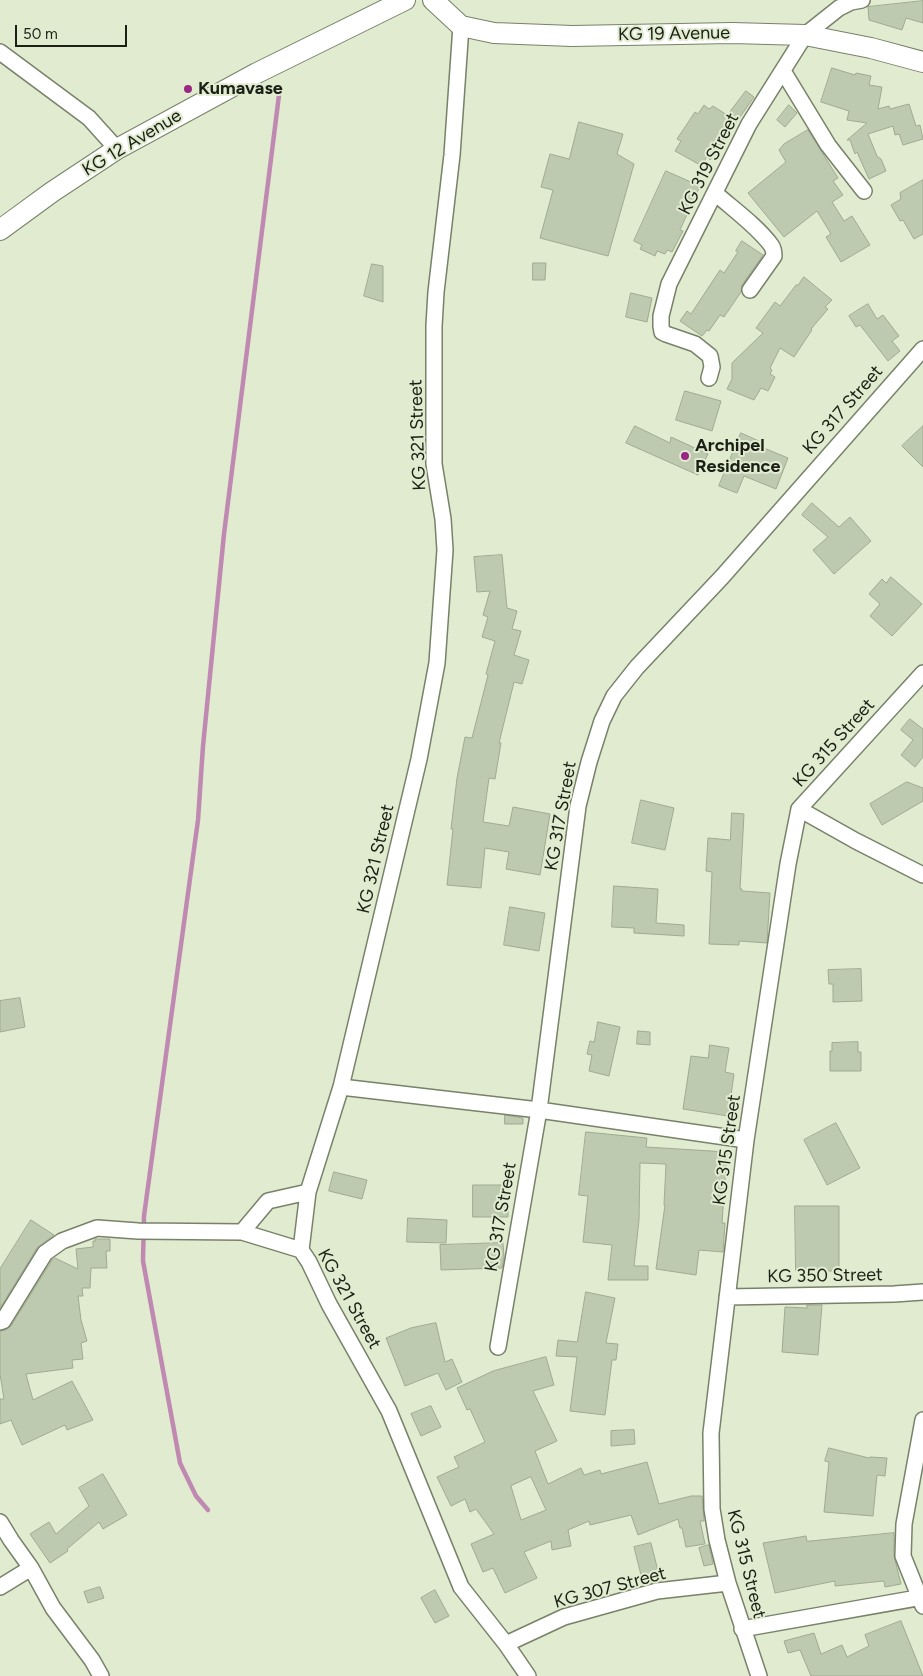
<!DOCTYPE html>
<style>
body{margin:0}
#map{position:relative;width:923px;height:1676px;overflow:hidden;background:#e0ebd0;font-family:Figtree,sans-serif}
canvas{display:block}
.scale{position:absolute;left:15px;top:25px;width:112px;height:22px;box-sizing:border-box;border:2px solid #1b1f15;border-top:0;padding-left:6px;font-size:15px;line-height:18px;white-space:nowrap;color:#1b1f15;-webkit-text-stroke:4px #e0ebd0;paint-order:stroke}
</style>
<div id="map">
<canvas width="923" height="1676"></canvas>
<div class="scale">50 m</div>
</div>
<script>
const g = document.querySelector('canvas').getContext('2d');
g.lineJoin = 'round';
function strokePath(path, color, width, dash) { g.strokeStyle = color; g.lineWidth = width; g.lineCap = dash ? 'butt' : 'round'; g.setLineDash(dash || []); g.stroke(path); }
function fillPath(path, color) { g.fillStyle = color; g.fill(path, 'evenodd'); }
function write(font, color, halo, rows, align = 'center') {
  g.font = font + ' Figtree,sans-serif'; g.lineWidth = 4; g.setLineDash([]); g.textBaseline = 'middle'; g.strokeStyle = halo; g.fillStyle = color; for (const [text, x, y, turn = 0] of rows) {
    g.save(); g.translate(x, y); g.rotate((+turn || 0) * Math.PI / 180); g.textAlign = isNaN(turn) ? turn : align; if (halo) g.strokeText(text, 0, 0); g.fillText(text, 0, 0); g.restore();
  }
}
strokePath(new Path2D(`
 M208,1510L196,1496L180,1463L143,1261L144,1216L198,820L203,746L224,534L279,95`), '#c089b1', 4.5);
const building = new Path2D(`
 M923,1V23L906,18L902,30L869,20L868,7Z
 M832,68L855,75L856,73L871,76L869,85L882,87L878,109L889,106L890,109L909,104L916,126L920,125L923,139L903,145L899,134L895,135L893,126L868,134L877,156L881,159L886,171L869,179L857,152L855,154L850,140H847L867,123L847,120L849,111L821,102Z
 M746,91L754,97L710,160L707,156L702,166L675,151L681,141L677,139L695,112L698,114L704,105L709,109L713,106L727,115Z
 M789,105L797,113L785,127L777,120Z
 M579,122L623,134L617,154L634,164L608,256L540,238L553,190L541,187L550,154L569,159Z
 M808,130L838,178L833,181L843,195L832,202L844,221L852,216L870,245L841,262L826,237L831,234L817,211L784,237L748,193L786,162L779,150L784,144Z
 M666,171L700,186L680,230L683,231L672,252L667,250L665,254L657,251L655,256L640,249L642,245L634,241Z
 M923,180V234L914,239L903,220L900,221L891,205L901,199L900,193Z
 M742,241L763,255L742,285L741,292L724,317L720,315L709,331L707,330L702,336L680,321L687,311L691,314L720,270L724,273L738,252L736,251Z
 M533,263H546L545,280H533Z
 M372,264L383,266V302L364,296Z
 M804,277L832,300L825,307L828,309L811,329L812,330L794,357L780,348L770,368L772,370L770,374L775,377L768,391L761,388L754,400L727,389L732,379V363L763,333L756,328L775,302L780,306L796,285H798Z
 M631,293L652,298L647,322L626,317Z
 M868,304L877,319L883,315L899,336L892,341L900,351L888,361L860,325L856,327L849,316Z
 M685,391L721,401L712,431L676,420Z
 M635,426L670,443L671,437L708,454L698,475L626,443Z
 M923,426V467L902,446Z
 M741,433L761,442L759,446L788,458L776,489L744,476L737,493L719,486Z
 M812,503L839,527L850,517L871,541L834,574L813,550L828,537L802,515Z
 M502,555L507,608L517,611L512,629L521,631L514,655L529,660L522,684L514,682L499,743H501L495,779L489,778L483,822L509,826L513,807L550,814L540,875L506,869L509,852L485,848L481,888L447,885L453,829H451L457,778L465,737L472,738L488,675L486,674L495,641L482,637L488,617L483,615L490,591L477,592L474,557Z
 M891,577L922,604L892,636L870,616L880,604L869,594L882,579L886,583Z
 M910,719L923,729V757L915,767L901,755L913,740L901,730Z
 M907,782L923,788V801L882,825L870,804Z
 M641,800L674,808L665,850L632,843Z
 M732,813L744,814L740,889H742V891L770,893L767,943L739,941V945L709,944L712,872L706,871L708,838L730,840Z
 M614,886L658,889L656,923L684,925V936L634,933V928L612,927Z
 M510,907L545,913L539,951L504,945Z
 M861,969L862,1001L833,1002V984H829L828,970Z
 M20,998L25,1027L0,1032V1001Z
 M598,1022L620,1027L609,1076L589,1071L592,1055L587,1054L590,1041L594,1042Z
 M638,1031L650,1032V1045L637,1044Z
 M858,1042V1052H861V1071H830V1051H832V1043Z
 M710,1045L729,1048L725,1072L734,1074L728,1116L683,1109L691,1056L708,1058Z
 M505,1115L523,1118V1124H505Z
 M836,1123L860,1168L827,1185L804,1140Z
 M586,1132L647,1138L646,1147L727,1152L722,1223H725L723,1252L699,1250L696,1275L656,1269L665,1205H664L666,1164L640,1163L639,1220L634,1266H648V1280H608L612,1245L583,1242L588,1196L579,1195Z
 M334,1172L367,1180L362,1199L329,1191Z
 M473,1185H508V1217H473Z
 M795,1206H839V1271H796Z
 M408,1218L447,1220L446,1243L407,1242Z
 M31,1220L54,1235L37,1248L0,1308V1269Z
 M95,1239H110V1251H106L107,1268H91L90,1288H82L83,1296H78L81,1320L87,1341L81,1343L83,1359L72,1360L73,1368L26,1374L33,1400L72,1381L93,1420L67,1430L65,1425L22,1445L11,1420L0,1424V1399H4L0,1374V1331L6,1330L11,1326L52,1260L55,1258L78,1269L76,1249L93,1247V1241H95Z
 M503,1243L504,1257L502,1268L441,1270L440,1245Z
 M586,1292L615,1298L606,1343L618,1344L616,1360H612L605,1415L570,1411L577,1357L556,1356L558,1340L577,1342Z
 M807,1305H822L818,1355L782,1352L785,1307L807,1308Z
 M436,1323L445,1362L452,1359L462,1382L446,1390L438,1373L405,1386L386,1338L411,1328Z
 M546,1357L554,1385L533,1391L557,1441L535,1451L548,1484L581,1468L584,1475L600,1470L601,1474L647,1462L659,1504L691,1496H702L704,1521H700L705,1544L686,1547L682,1528H680L678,1519L638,1535L631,1515L590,1525L589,1521L568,1530L571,1546L552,1550L551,1541L524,1552L537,1578L505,1593L493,1568L483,1572L471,1544L494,1534L476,1509L470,1512L465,1499L451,1506L437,1477L459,1467L454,1457L485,1442L470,1409L467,1410L457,1388L493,1371ZM531,1477L546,1510L521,1520L511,1486Z
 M431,1406L441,1427L421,1436L411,1414Z
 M634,1430L635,1444L611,1446V1431Z
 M829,1448L869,1458L870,1457L887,1458L885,1476L877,1475L873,1516L824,1512L829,1462L825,1461Z
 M103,1474L127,1515L103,1529L99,1522L67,1549L68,1551L50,1563L30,1534L49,1522L56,1534L89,1506L79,1488Z
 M894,1533V1556L901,1584L885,1587L884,1581L835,1586V1581L775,1593L763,1543L806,1536L807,1541Z
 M651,1543L660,1579L643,1583L634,1547Z
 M709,1545L713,1564L704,1566L699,1548Z
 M100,1587L104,1598L88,1603L84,1592Z
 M435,1590L449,1616L435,1623L421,1598Z
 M901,1621L923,1676H811L800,1650L788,1653L784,1641L814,1633L821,1654L842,1645L847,1657L869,1646L865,1635Z`);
fillPath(building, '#becaaf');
strokePath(building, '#9faa90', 1);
const street = new Path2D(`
 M461,26L452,155L436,292L434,326V464L443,519L445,550L437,663L419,759L341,1087L308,1192L301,1250L309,1262L329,1304L389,1411L461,1587L506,1644L528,1676
 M0,52L89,118L117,149
 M783,71L828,145L864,191
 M715,193C733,209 757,226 771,245C774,249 774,252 774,256L750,290
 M709,378L712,367L710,356L695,344L666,334L662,332L661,326V316L669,284L749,124L805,35L839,8L851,2L862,0
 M799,809L856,841L923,875
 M341,1087L539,1110L746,1140
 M242,1232L268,1201L308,1192
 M727,1297L894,1294L923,1292
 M0,1322L3,1321L45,1253L62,1241L97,1228L138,1231L242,1232L301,1250
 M498,1347L539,1110L578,806L589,762L602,721L614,696L637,667L722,577L923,349
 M923,1420L904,1524L903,1556L923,1606
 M0,1522L11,1540L31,1568L53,1608L92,1660L101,1676
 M0,1587L31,1568
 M742,1629L923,1597
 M506,1644L564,1617L657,1591L728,1583
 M759,1676L728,1583L717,1540L712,1509L711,1433L746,1140L788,864L799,809L923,673`);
const secondary = new Path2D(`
 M433,0L461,26L494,33L572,36L732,33L805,35L871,48L923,62
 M0,230L52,192L117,149L257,73L405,0`);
strokePath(street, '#778269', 18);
strokePath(secondary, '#778269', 22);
strokePath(street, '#fff', 15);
strokePath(secondary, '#fff', 20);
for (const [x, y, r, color] of [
 [188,89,5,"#9a2784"],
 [685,456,5,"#9a2784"]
]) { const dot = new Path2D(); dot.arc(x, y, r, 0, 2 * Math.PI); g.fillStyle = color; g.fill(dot); strokePath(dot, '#e0ebd0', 2); }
write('18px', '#1b1f15', '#e0ebd0', [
 ["KG 19 Avenue",674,34,-1],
 ["KG 12 Avenue",132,143,-31],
 ["KG 319 Street",709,164,-63],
 ["KG 317 Street",843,410,-49],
 ["KG 321 Street",418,435,-92],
 ["KG 315 Street",834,743,-48],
 ["KG 317 Street",561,816,-80],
 ["KG 321 Street",376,859,-77],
 ["KG 315 Street",727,1150,-82],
 ["KG 317 Street",501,1217,-80],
 ["KG 350 Street",825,1276,-1],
 ["KG 321 Street",349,1299,61],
 ["KG 315 Street",746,1564,76],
 ["KG 307 Street",610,1588,-15]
]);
write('bold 18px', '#1b1f15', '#e0ebd0', [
 ["Kumavase",198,89],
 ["Archipel",695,446],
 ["Residence",695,467]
], 'left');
</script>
